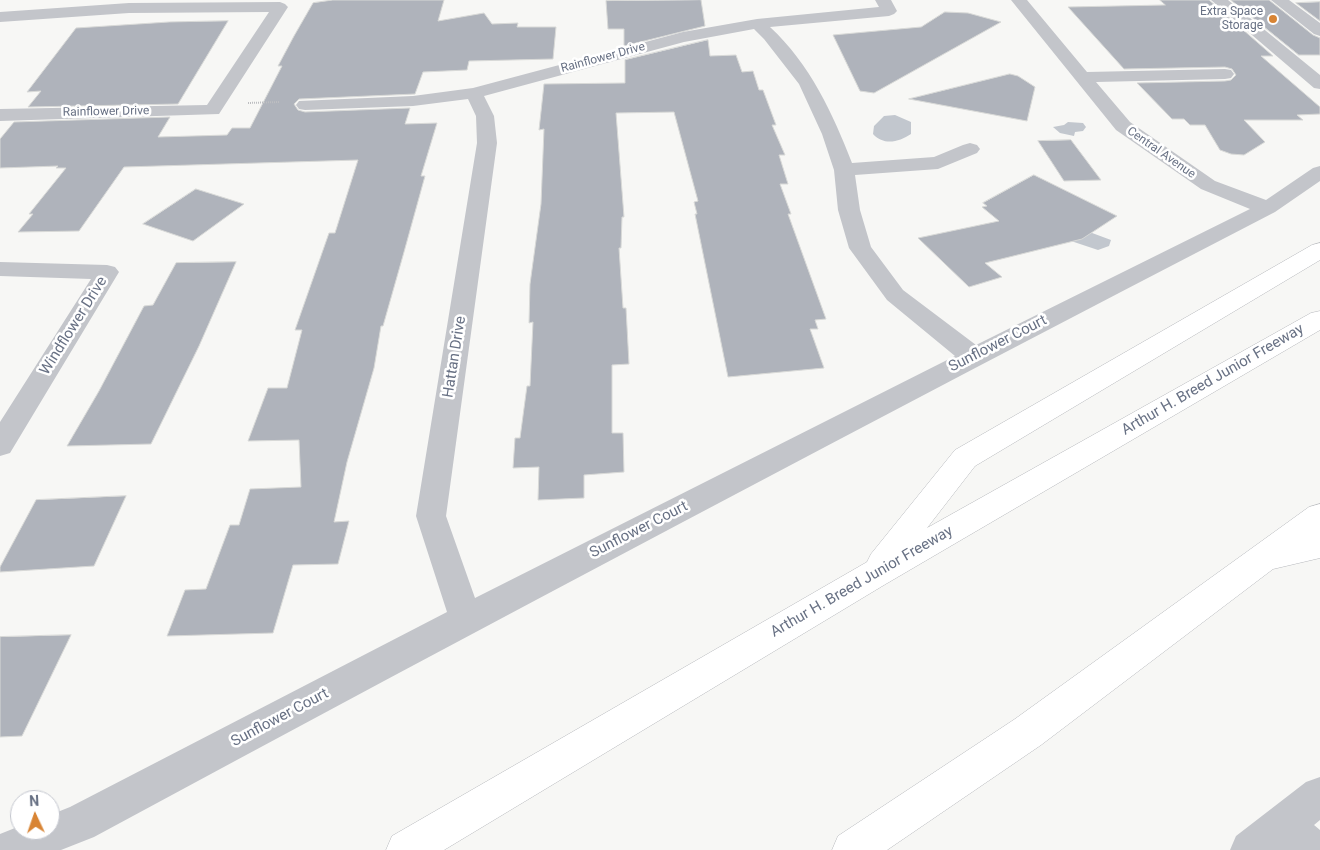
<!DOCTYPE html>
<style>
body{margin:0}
#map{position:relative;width:1320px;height:850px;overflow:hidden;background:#f7f7f5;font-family:Roboto,sans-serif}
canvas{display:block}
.north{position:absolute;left:10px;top:790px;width:50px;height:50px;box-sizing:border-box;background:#fff;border:1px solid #c3c6ce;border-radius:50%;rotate:357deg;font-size:14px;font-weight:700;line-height:20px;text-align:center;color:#687184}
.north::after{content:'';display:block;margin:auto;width:18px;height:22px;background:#d88434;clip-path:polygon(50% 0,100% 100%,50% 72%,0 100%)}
</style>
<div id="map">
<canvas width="1320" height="850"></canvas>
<div class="north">N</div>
</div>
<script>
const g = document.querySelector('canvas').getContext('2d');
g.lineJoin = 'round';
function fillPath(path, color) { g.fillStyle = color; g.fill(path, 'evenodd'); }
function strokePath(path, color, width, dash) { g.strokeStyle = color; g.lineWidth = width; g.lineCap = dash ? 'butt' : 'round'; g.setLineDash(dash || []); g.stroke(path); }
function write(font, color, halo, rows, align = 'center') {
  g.font = font + ' Roboto,sans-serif'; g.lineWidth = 5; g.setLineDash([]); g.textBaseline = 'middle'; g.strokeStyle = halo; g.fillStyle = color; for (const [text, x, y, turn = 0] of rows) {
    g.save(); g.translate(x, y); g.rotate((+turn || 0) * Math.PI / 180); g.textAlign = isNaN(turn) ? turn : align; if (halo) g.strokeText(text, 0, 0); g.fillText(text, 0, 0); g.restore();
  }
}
fillPath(new Path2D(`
 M895,115L911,122V134C899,142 884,146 873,134L874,126L884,116Z
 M1068,122L1083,123L1086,127L1083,131L1075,132L1074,136L1060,133L1053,127L1064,125Z
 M1076,227L1111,240L1109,246L1098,250L1065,239Z`), '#c2c7ce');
const building = new Path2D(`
 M333,0H444L438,21L484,13L492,24L518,23L517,27H556L553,59L469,61L467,70L423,72L415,94L299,99L294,104L298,110L305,112L410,108L405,124L437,123L421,176H425L404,252L383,326H381L374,368L347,462L334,522L349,521L338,564L293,565L273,633L167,636L185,590L206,589L230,525H239L250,489L301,487L299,440L248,441L268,388H287L302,330H295L329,233H335L358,160L124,167L79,231L18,232L33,214H29L66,168H56L58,166L0,168V139L14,122L170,117L158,137L227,135L232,128H250L282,66H278L294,36L313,3Z
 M701,0L705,26L624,46V29H608L606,1Z
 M1160,0H1209L1273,56H1261L1320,107V114L1297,115L1303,120H1244L1265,142L1244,155L1231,154L1220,150L1205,125H1190L1184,119H1172L1137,83L1225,81L1231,80L1236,75L1232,69L1225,67L1124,69L1068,7L1165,5Z
 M1231,0H1269L1313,35L1320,38V55H1299Z
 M1320,2V21L1296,3Z
 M945,12L968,13L1001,22L874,93L860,91L833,35L921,27Z
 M228,21L178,104L28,107L41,91L27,92L76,28L169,22Z
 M708,40L710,56L736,55L742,72L753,71L759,90H763L776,125H772L785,155H779L788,184H780L791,214H788L826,319L815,320L818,329H810L824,368L728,377L695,214H697L694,202L698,201L674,112L616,113L624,217H622L621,248H619L623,308H626L629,364L612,365V433H623L624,472L584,475V498L538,500L539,467L513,468L515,438H520L527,386H530L533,322L529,323L530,284L541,204L544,129L539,130L544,84L625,83V60Z
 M1010,74L1018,76L1035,87L1027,121L909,99Z
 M1071,140L1101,180L1064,181L1038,141Z
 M1034,175L1117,216L1082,239L985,263L1002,277L969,287L918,238L999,221L982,207L987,206L983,203Z
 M196,189L244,204L193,241L143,224Z
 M236,262L199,346L151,444L67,446L99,391L144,306L153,305L176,263Z
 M126,496L94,566L0,572V567L36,500Z
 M71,635L22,736L0,737V637Z`);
fillPath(building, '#afb3bb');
strokePath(building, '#d8d9d7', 1);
const highway = new Path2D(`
 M1320,243V260L975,466L927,528L1311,313L1320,311V330L884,585L444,850H386L392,836L867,562L871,554L955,450L1312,245Z
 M1320,504V558L1273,569L1041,745L887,850H832L838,836L1015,719L1309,507Z`);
strokePath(highway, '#b6b8bc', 1);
strokePath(new Path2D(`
 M248,103L279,102`), '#bdbec1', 2, [1, 1]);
fillPath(new Path2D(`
 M875,0H891L897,11L894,14L889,16L770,27C810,64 833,114 852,163L934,157L963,145L970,143L977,145L980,149L977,153L938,169L855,175L860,210L871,247L903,290L976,345L1250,209L1201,189L1116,130L1011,0H1027L1087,72L1225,69L1231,70L1234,74L1231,78L1225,79L1096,82L1130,122L1215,181L1266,200L1313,168L1320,166V181L1275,212C879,417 486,625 94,837L61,850H0V834L20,826V830H50V815L70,807L447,612L416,516L477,143L476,116L468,99L413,106L305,110L299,109L296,105L299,101L413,96L473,88L683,32L757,19L879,7ZM754,29L764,39L799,84L822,134L834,170L838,210L849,248L887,300L955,356L475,598L446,516L497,143L494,116L484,96L684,42Z
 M1211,0H1228L1320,75V89L1314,88Z
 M1271,0H1289L1320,23V36L1314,34Z
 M280,2L285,4L288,7L219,114L0,121V109L207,105L269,12L129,13L0,22V12L129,3Z
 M0,262L107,265L115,267L119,272L10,453L0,456V422L91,279L0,276Z
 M1320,777V820L1314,825L1320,830V850H1230L1236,836L1306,782Z`), '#c3c5ca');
fillPath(highway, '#fff');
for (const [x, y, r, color] of [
 [1273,19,5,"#d88434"]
]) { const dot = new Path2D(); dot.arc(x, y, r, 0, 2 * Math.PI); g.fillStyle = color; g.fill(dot); strokePath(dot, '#fff', 2); }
write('12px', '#687184', '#fff', [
 ["Extra Space",1263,12],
 ["Storage",1263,26]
], 'right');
write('12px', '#687184', '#fff', [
 ["Rainflower Drive",603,58,-15],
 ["Rainflower Drive",106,112,-1],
 ["Central Avenue",1161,153,35]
]);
write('15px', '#687184', '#fff', [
 ["Windflower Drive",74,326,-58],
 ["Sunflower Court",998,344,-27],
 ["Hattan Drive",455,357,-81],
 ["Arthur H. Breed Junior Freeway",1213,380,-30],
 ["Sunflower Court",639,530,-27],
 ["Arthur H. Breed Junior Freeway",862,582,-30],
 ["Sunflower Court",280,718,-28]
]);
</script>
